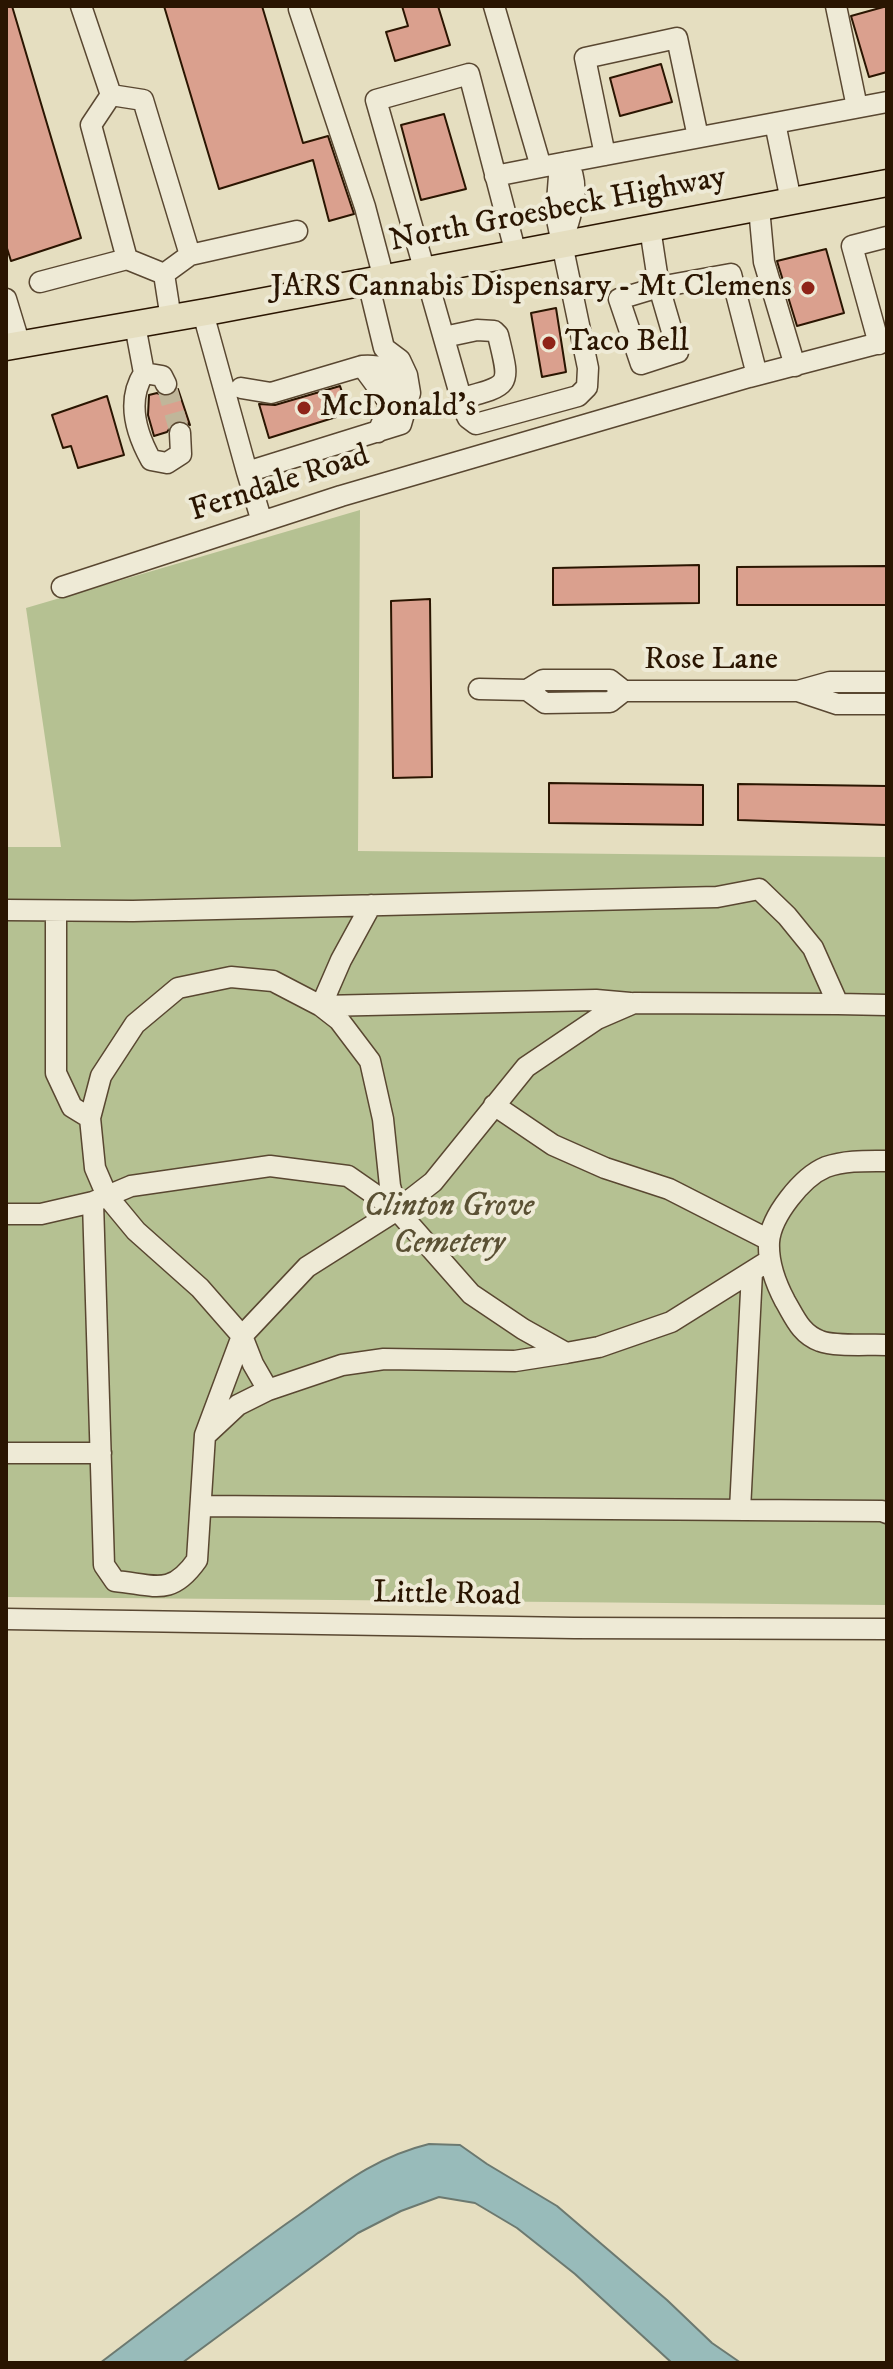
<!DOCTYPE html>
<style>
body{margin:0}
#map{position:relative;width:893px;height:2369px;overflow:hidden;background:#e5dec0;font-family:"IM FELL DW Pica",serif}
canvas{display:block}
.frame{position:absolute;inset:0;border:8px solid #2a1501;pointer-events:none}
</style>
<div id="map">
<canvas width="893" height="2369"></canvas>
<div class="frame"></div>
</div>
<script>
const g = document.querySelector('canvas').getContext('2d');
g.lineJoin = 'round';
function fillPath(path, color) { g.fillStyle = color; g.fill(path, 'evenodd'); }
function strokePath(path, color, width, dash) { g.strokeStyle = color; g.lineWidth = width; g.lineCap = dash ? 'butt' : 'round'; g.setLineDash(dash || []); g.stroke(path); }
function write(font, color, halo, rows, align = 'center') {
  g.font = font + ' "IM FELL DW Pica",serif'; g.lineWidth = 8; g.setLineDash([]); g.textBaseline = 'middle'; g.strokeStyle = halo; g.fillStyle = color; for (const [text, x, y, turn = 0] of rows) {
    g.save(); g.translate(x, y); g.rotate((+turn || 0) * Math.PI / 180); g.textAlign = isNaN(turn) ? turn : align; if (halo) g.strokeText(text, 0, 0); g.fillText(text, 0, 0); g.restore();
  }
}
fillPath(new Path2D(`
 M360,510L358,851L887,857V1605L6,1597V847H61L26,608Z`), '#b5c192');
const water = new Path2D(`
 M429,2144L460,2145L487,2164L557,2206L667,2300L712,2343L741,2363H672L575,2274L517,2228L475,2203L439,2197L401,2211L358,2233L182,2363H100C162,2316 223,2269 286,2224C334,2191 371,2158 429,2144Z`);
fillPath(water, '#98bbba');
strokePath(water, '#6c7970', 2);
const building = new Path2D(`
 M6,6H12L81,238L11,261L6,245Z
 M164,6H262L303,143L328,136L354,214L329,221L313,160L219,189Z
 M402,6H438L450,45L395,61L386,32L408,26Z
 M887,6V72L869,77L851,16Z
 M661,64L672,102L620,116L610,78Z
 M444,114L466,189L421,200L401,125Z
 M826,249L844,313L797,326L777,261Z
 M556,308L566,372L542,377L531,313Z
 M340,386L349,413L269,438L259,404L275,405Z
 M178,389L190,425L180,420L174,422L167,432L154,436L148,415L149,395L157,393L164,397L171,396Z
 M107,396L124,455L78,468L71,446L63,448L52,415Z
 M699,565V603L553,605V568Z
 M887,566V605H737V567Z
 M430,599L432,777L393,778L391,601Z
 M549,783L703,785V825L549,823Z
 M738,784L887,786L886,825L738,820Z`);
fillPath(building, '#daa08e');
strokePath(building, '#2a1501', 2);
strokePath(new Path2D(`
 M166,384L180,433`), '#c0b69a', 20, [20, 10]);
const minor = new Path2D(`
 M81,6L111,95L91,125L127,259L164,274L171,319
 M494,6L541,167L887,102
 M836,6L857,107
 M299,9L365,207L384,279
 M111,95L143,100L190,255L164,274
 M775,123L791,201
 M605,155L585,58L677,38L698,137
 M495,176L541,167
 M759,208L764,262L795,366
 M650,228L659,287L678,352L641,364L619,299L659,287L731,274L757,375
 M562,242C571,216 582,186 567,162
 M516,254L469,74L376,100L465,412L468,418L476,424L578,396L587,387L588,368L556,215L559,176L567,162
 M190,255L297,231
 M40,282L127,259
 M6,299L20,345
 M203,313L247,472L401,424L410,393L407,375L400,360L384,348L368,282
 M135,325L144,373
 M444,337L477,330L494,331L498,335C510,385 513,385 462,398
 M879,344L852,246L887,237
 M362,366C391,364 400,376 390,404
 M166,384L162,376L144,373C126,401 136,433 151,460L167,463L181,454L180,433
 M241,388L271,393L362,366L390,404L378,432
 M247,472L262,522
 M62,587L341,496L749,377L887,341
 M479,689L527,690L545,703L610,702L624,691
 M527,690L543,680H610L624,691H798L830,682H887
 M798,691L837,704H887
 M371,905L341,960L321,1006L596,1000L630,1003
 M6,910L133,911L717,897L759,889L787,916L813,948L838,1004L887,1005
 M56,911V1073L72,1107L90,1118
 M494,1105L553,1145L605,1168L669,1189L769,1240
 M887,1161C867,1161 846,1160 826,1167C802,1177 771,1216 769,1242C768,1262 776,1284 785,1301C795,1318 801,1334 820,1341C835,1347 870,1344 887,1345
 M93,1202L104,1565L115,1581C155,1585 171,1597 197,1560L205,1435L242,1336L307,1267L397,1210L433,1182L526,1067L597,1019L634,1003L838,1004
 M6,1214H41L93,1202L131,1186L270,1166L348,1176L397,1210L471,1294L523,1329L566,1353L599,1347L671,1322L770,1260
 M268,1390L253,1364L242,1336L200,1288L136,1231L107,1196L95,1168L90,1118L101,1076L135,1024L178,988L231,977L273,981L321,1006L339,1020L370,1061L383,1119L390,1186L397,1210
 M208,1433L238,1405L268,1390L342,1365L384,1359L515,1361L566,1353
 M6,1453H101
 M201,1506L882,1511L887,1513
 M740,1510L752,1272
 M6,1619L574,1628L887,1629`);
const major = new Path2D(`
 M6,347L212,311L887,183`);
strokePath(minor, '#594731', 23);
strokePath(major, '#2a1501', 29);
strokePath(minor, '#eeead6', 20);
strokePath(major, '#e5dec0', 26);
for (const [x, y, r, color] of [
 [808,288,8,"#8f2418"],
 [549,343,8,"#8f2418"],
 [304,408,8,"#8f2418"]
]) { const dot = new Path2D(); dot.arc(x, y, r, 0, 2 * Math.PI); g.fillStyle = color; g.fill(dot); strokePath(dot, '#eeead6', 3); }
write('32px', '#2a1501', '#eeead6', [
 ["North Groesbeck Highway",558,211,-11],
 ["Ferndale Road",280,485,-18],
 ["Rose Lane",711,661],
 ["Little Road",447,1596,1]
]);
write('32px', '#2a1501', '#eeead6', [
 ["JARS Cannabis Dispensary - Mt Clemens",792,288,"right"],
 ["Taco Bell",565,343],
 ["McDonald's",320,408]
], 'left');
write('italic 32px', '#5b5134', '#eeead6', [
 ["Clinton Grove",449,1208],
 ["Cemetery",449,1245]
]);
</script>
